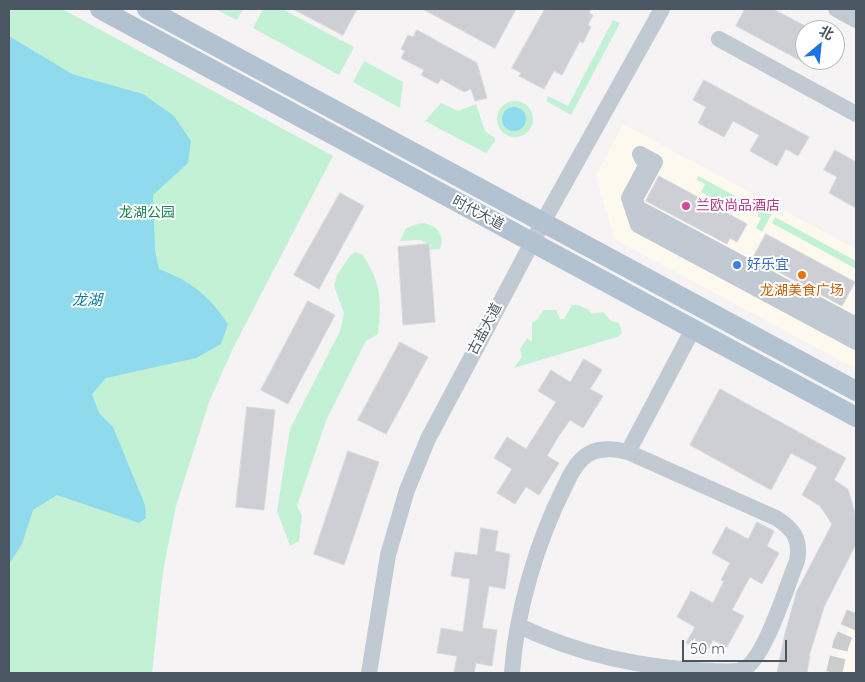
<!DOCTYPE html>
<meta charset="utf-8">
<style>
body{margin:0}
#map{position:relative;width:865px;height:682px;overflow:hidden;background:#f5f3f3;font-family:Quicksand,"Noto Sans SC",sans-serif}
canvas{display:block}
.frame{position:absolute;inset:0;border:10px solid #4a5661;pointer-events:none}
.north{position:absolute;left:795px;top:20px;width:50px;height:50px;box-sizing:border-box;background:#fff;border:1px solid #b7bbc0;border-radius:50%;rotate:28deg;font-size:14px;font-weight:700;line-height:20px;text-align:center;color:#4a5661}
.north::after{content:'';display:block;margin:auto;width:18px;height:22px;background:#1a73e8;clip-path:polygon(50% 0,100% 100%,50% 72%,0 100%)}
.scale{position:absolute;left:682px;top:640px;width:105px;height:22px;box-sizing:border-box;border:2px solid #4a5661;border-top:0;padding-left:6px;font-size:15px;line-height:18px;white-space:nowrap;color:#4a5661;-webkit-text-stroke:4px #fff;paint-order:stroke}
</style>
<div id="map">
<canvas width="865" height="682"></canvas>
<div class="frame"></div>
<div class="north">北</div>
<div class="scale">50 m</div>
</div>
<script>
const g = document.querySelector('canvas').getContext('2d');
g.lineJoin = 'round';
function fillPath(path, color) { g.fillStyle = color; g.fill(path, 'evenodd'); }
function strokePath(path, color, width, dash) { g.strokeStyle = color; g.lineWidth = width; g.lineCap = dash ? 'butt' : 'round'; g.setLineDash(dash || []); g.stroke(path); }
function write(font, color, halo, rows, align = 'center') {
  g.font = font + ' Quicksand,"Noto Sans SC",sans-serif'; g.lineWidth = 4; g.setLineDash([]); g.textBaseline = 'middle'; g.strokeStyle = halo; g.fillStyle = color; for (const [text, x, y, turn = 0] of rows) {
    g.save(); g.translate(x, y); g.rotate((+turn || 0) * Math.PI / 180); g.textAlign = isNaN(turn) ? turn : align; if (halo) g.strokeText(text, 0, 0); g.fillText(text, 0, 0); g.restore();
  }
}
fillPath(new Path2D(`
 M623,124L856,249V369L614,239L596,176Z
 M856,609V673H833L840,646Z`), '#fdf9ef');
fillPath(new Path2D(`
 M9,9H62L333,156L233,348L209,402L176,506L163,571L152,673H9Z
 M215,9H243L237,20Z
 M263,9H282L354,47L339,75L253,28Z
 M613,20L620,23L571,115L546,101L548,96L568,106Z
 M364,61L403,82L400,108L353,82Z
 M497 119a18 18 0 1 1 36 0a18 18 0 1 1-36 0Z
 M441,103L458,111L476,104L485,131L495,138V141L486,153L425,121Z
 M698,176L771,215L762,232L756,228L761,218L757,216L758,213L745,206L741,213L701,192L705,184L697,180Z
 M775,217L856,261V269L772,223Z
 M421,223C436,224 446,235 440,249L429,250L431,245L421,240L400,241L406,228Z
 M355,252L362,254C381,282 382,301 378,334L366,341L326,421L297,506L302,515L299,541L290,546L277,511L290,429L340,331L344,313L334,286L337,275L350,256Z
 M572,305H578L589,310L591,314L603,312L611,321L619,323L622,333L617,337L514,368L522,357L520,349L527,338L532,342V323L537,320L544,310H556L560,319H564Z`), '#c3f1d5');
fillPath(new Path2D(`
 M9,36L72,74L143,94L174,116L191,141L188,163L153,195L155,251L159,269C191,281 209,296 228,324L221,344L196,358L106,378L92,394L99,413L113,427L145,505L146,518L139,523L57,495L33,510L22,544L9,564Z
 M502 119a12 12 0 1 1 24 0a12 12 0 1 1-24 0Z`), '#90daee');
const building = new Path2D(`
 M293,9H357L343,35Z
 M423,9H516L495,48Z
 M545,9H591L589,13L593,15L588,25L591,27L583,43L580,41L562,75L554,71L544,89L519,76L521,73L512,68Z
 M745,9H773L805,26V63L736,26Z
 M417,30L477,63L487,98L475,101L471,89L464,92L441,79L438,84L421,75L424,70L401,58L405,51L401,49L408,35L413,37Z
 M704,80L809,137L798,156L786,149L777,166L750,151L759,135L733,121L724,137L698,123L706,107L693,100Z
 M835,150L856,162V208L829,193L837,177L824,170Z
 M659,176L747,224L737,242L730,238L727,244L646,201Z
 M340,193L364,206L319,289L294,275Z
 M766,234L855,282L842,306L753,258Z
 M429,244L435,322L403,325L398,247Z
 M308,301L335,315L288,404L261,390Z
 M400,342L428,357L386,434L358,420Z
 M584,359L602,370L590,389L603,396L583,428L570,420L558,437L547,456L559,463L539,495L526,487L515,504L497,493L512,469L494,458L507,437L526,449L556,402L538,391L551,370L570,382Z
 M720,389L846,458L834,480L848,489L856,517V544L824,607L810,653L807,673H777L785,633L797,591L832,524L820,506L802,495L817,467L791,453L771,490L690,445Z
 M247,407L275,410L264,510L236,507Z
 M348,451L379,462L344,565L314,554Z
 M757,522L774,531L767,546L779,553L762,584L750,577L732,610L744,616L727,647L713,640L706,654L686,643L695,627L677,617L691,591L713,603L724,581L721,580L730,563L712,553L726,527L748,539Z
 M481,528L498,531L495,551L510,554L505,589L489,586L482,628L497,630L492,666L476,663L474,673H454L457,656L437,653L441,628L463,632L470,579L451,576L455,552L477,555Z`);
fillPath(building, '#cdcfd5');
strokePath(building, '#d7d9de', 1);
strokePath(new Path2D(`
 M834,673L841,644L856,609`), '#caccce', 16, [16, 8]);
strokePath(new Path2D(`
 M836,9L856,20
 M719,39L856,114
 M856,325L638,208L635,199L655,162L640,154L646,166L629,198L638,225L856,342
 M628,452L693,329
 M369,673L388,555L407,490L428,439L543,222L662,9
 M512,673C516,612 537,541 565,486C569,477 574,467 581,460C593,447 612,448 628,452L776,518C794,529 801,540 797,561C787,585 765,658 744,669C735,673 723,671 714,671C646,669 580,655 519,626`), '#c1cad2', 16);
strokePath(new Path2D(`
 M100,9L856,417
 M147,9L856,391`), '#b3c2d1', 20);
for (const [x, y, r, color] of [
 [686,206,5,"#d1479c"],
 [737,265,5,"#3f7fe0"],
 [802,275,5,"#e8710a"]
]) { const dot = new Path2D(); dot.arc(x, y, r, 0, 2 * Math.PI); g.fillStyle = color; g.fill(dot); strokePath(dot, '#fff', 2); }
write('14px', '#b23c85', '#fff', [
 ["兰欧尚品酒店",696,206]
], 'left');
write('14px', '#17864f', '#fff', [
 ["龙湖公园",147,213]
]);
write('14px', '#4a5661', '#fff', [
 ["时代大道",478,213,28],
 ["古盐大道",485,329,-62]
]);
write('14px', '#366cbe', '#fff', [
 ["好乐宜",747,265]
], 'left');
write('14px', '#c56008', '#fff', [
 ["龙湖美食广场",802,291]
]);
write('italic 15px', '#0c7c9b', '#fff', [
 ["龙湖",87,300]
]);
</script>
